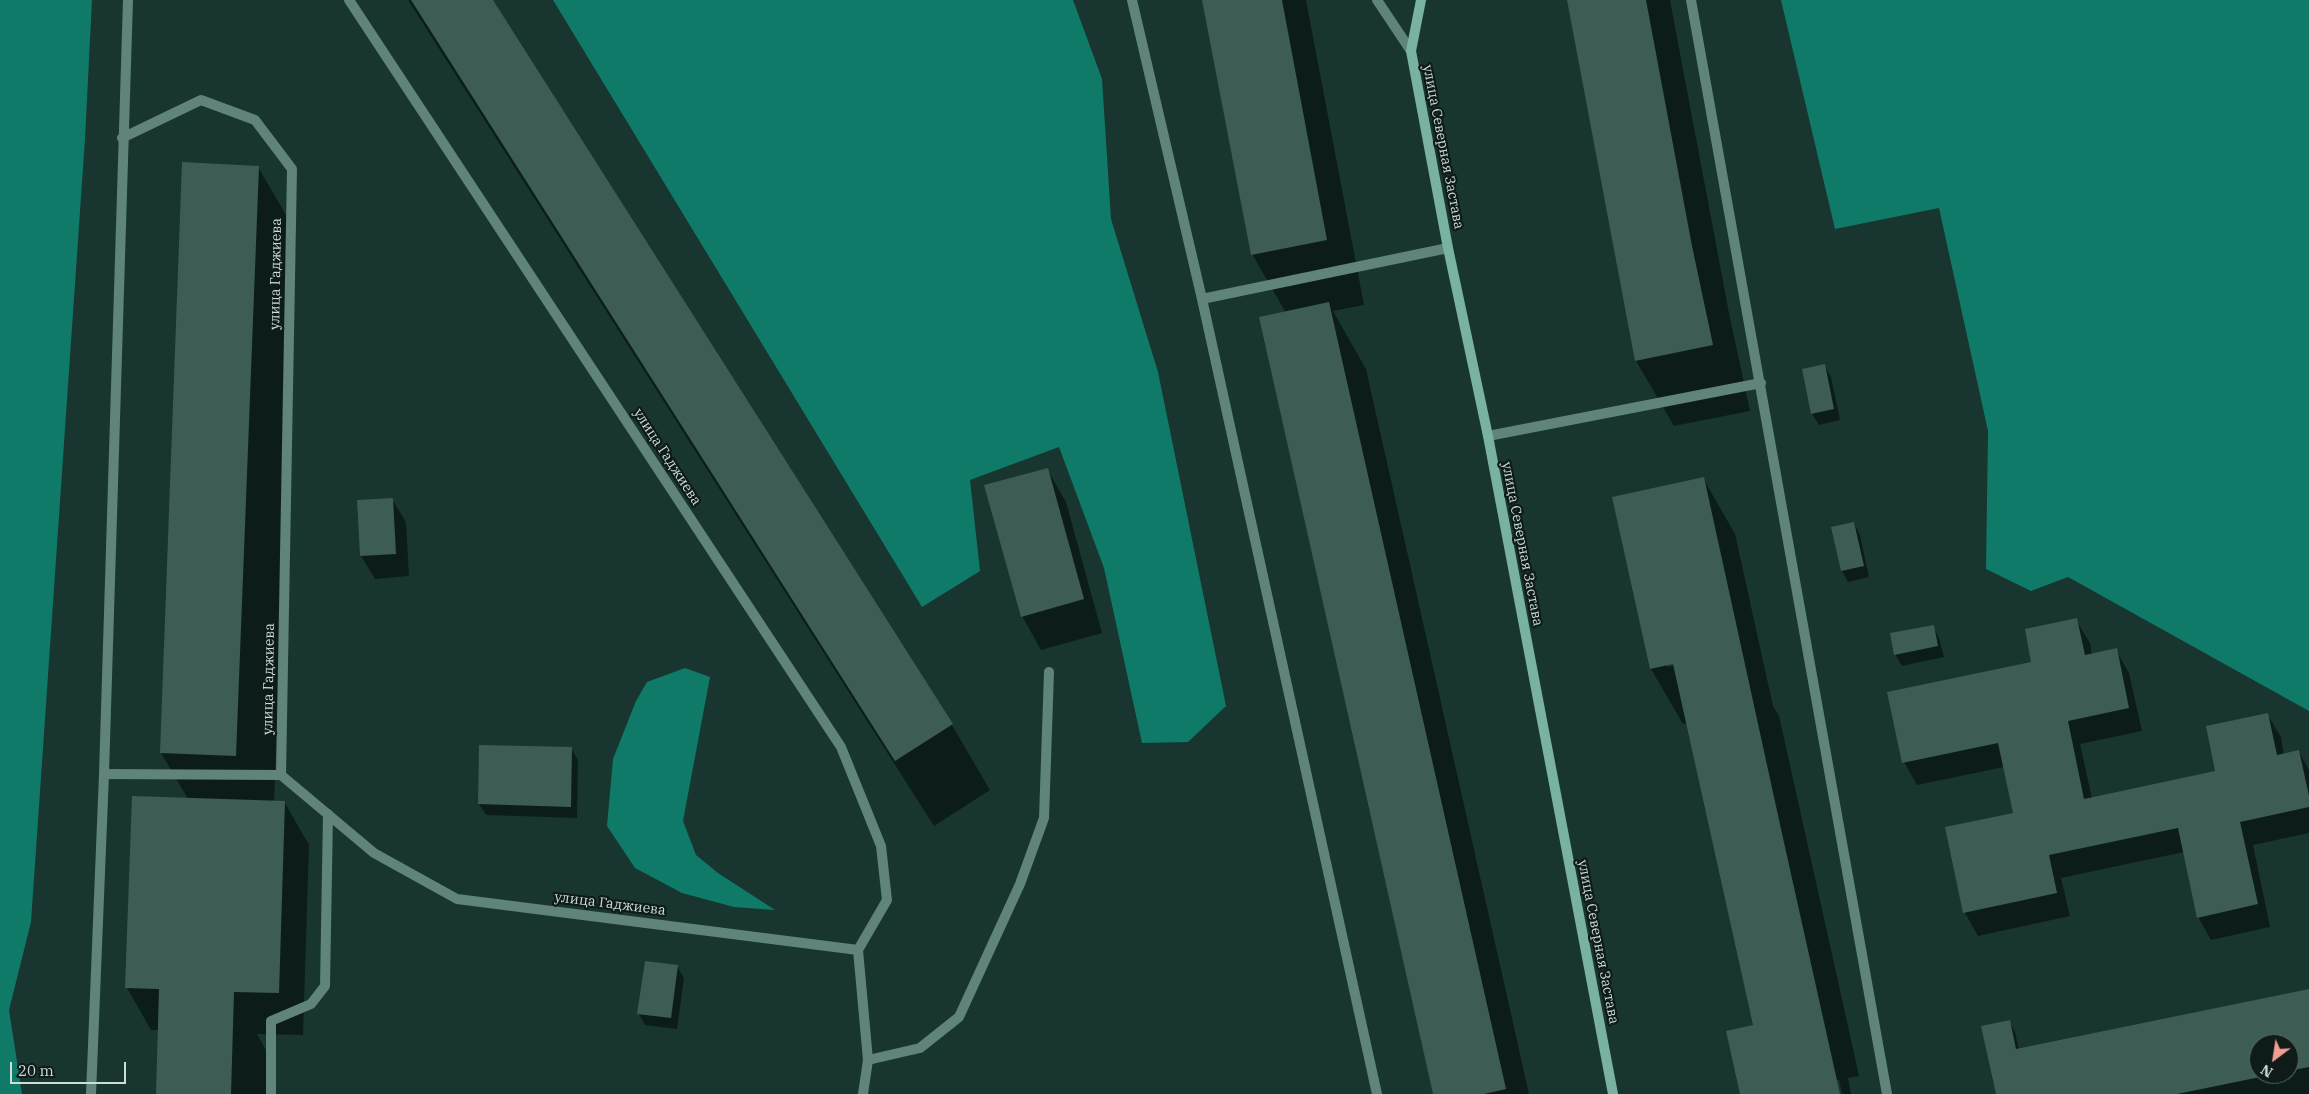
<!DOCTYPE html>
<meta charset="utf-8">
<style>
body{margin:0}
#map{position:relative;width:2309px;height:1094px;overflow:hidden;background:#18362f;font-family:"IBM Plex Serif",serif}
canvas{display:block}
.north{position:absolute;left:2249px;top:1034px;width:50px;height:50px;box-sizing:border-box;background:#0e1b18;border:1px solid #5a6965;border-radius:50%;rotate:211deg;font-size:14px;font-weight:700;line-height:20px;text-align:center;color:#cdded9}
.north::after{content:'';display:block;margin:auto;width:18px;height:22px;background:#f59c92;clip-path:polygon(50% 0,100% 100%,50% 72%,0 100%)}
.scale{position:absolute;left:10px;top:1062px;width:116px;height:22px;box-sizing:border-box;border:2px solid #cdded9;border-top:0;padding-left:6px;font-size:15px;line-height:18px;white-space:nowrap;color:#cdded9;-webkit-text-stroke:4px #0e1b18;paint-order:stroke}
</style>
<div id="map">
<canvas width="2309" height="1094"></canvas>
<div class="north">N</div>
<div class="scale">20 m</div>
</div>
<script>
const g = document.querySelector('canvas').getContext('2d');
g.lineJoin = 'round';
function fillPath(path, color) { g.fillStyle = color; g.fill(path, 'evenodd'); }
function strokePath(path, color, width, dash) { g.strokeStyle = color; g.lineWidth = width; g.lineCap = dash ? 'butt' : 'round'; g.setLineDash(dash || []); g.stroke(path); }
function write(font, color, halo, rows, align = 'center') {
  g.font = font + ' "IBM Plex Serif",serif'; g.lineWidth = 4.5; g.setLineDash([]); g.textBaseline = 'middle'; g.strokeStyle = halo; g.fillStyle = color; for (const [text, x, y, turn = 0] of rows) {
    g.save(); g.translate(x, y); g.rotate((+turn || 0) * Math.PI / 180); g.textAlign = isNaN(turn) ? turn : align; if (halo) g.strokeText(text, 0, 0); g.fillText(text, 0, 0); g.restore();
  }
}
fillPath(new Path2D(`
 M0,0H92L85,139L31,922L9,1010L22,1094H0Z
 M553,0H1073L1102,79L1111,219L1158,372L1226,706L1188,742L1142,743L1104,568L1059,447L970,480L980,571L922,607Z
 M1781,0H2309V711L2068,577L2031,591L1986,569L1988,431L1939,208L1835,229Z
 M685,668L710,677L683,821L696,855L718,873L775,910L734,907L682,893L635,868L607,826L613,759L636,701L647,682Z`), '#107a68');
fillPath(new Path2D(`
 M408,0H492L952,725L990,790L934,826Z
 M1203,0H1306L1364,305L1333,311L1366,369L1529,1094H1435L1286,313L1252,254Z
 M1569,0H1670L1729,313L1750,411L1674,426L1636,361Z
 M258,167L296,232L274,802L285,803L309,845L303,1035L257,1034L271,1059L270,1094H157L159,1030H151L127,988L188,799L161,753Z
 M1824,365L1831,377L1840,420L1819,425L1812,414Z
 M1047,469L1066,502L1102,633L1041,650L1022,616Z
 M1703,478L1735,534L1773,706L1779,716L1859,1076L1848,1078L1851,1094H1842L1839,1080H1836L1839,1094H1741L1755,1026L1688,723L1683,724L1651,669L1613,498ZM1667,664H1680L1667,667Z
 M392,499L406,522L409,576L375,579L361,556Z
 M1854,523L1860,535L1869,577L1848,582L1842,571Z
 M2076,620L2090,643L2092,655L2116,650L2129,673L2142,731L2080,744L2092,798L2217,772L2267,714L2281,737L2284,755L2299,752L2309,770V833L2253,845L2270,927L2211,940L2198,917L2184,852L2061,878L2070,916L1978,936L1965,913L1947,828L2015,814L2004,767L1917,785L1904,762L2033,663Z
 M1933,626L1939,638L1944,657L1902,666L1895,654Z
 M571,748L578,760L577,818L486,815L479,804Z
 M677,966L684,978L677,1029L645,1025L639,1014Z
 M2309,990V1094H1997L2009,1021L2015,1032L2019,1050ZM2259,1044H2289V1074H2259Z`), '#0007');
fillPath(new Path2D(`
 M411,0H493L953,724L895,761Z
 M1202,0H1282L1327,240L1251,255Z
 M1567,0H1646L1692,246L1713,345L1635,361Z
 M182,162L259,166L236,756L160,753Z
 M1329,302L1506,1089L1484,1094H1433L1259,317Z
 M1825,364L1834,409L1811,414L1802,369Z
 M1048,468L1084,599L1021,617L984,485Z
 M1704,477L1781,829L1840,1094H1740L1726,1031L1753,1025L1673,664L1650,669L1612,497Z
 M393,498L396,554L360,556L357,500Z
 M1854,522L1864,566L1841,571L1831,527Z
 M2077,618L2085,655L2117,648L2129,708L2068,721L2084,799L2215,771L2206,726L2268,713L2277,755L2299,750L2309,796V807L2240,822L2258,904L2197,918L2178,828L2049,855L2057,893L1963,913L1945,827L2013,813L1998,743L1902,763L1887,692L2031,662L2025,629Z
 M1934,625L1938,646L1894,655L1890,633Z
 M479,745L572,747L571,807L478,804Z
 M132,796L285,801L279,993L234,992L231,1094H156L159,989L125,988Z
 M645,961L678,965L671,1018L637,1014Z
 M2309,989V1067L2289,1071V1044H2259V1074L2270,1075L2177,1094H1996L1981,1026L2010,1020L2016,1049Z`), '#3d5c54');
strokePath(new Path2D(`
 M1132,0L1202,299L1377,1094
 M1377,0L1411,51
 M1691,0L1887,1094
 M1202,299L1448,248
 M1488,436L1761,383
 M104,774L281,775
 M868,1060L920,1048L959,1017L1020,884L1044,818L1049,672
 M271,1094V1021L311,1004L325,986L328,814`), '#60837a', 10);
strokePath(new Path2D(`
 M349,0L841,747L881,846L887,900L858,950L868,1060L863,1094
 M122,138L201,100L255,120L292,169L281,775L374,853L457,899L858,950
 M91,1094L104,774L128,0`), '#60837a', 10);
strokePath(new Path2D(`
 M1421,0L1411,51L1448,248L1488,436L1613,1094`), '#79b1a3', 10);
write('14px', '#cdded9', '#0e1b18', [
 ["улица Северная Застава",1443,147,79],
 ["улица Гаджиева",276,274,-89],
 ["улица Гаджиева",667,457,57],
 ["улица Северная Застава",1522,544,79],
 ["улица Гаджиева",269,679,-89],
 ["улица Гаджиева",610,904,7],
 ["улица Северная Застава",1598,942,79]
]);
</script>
